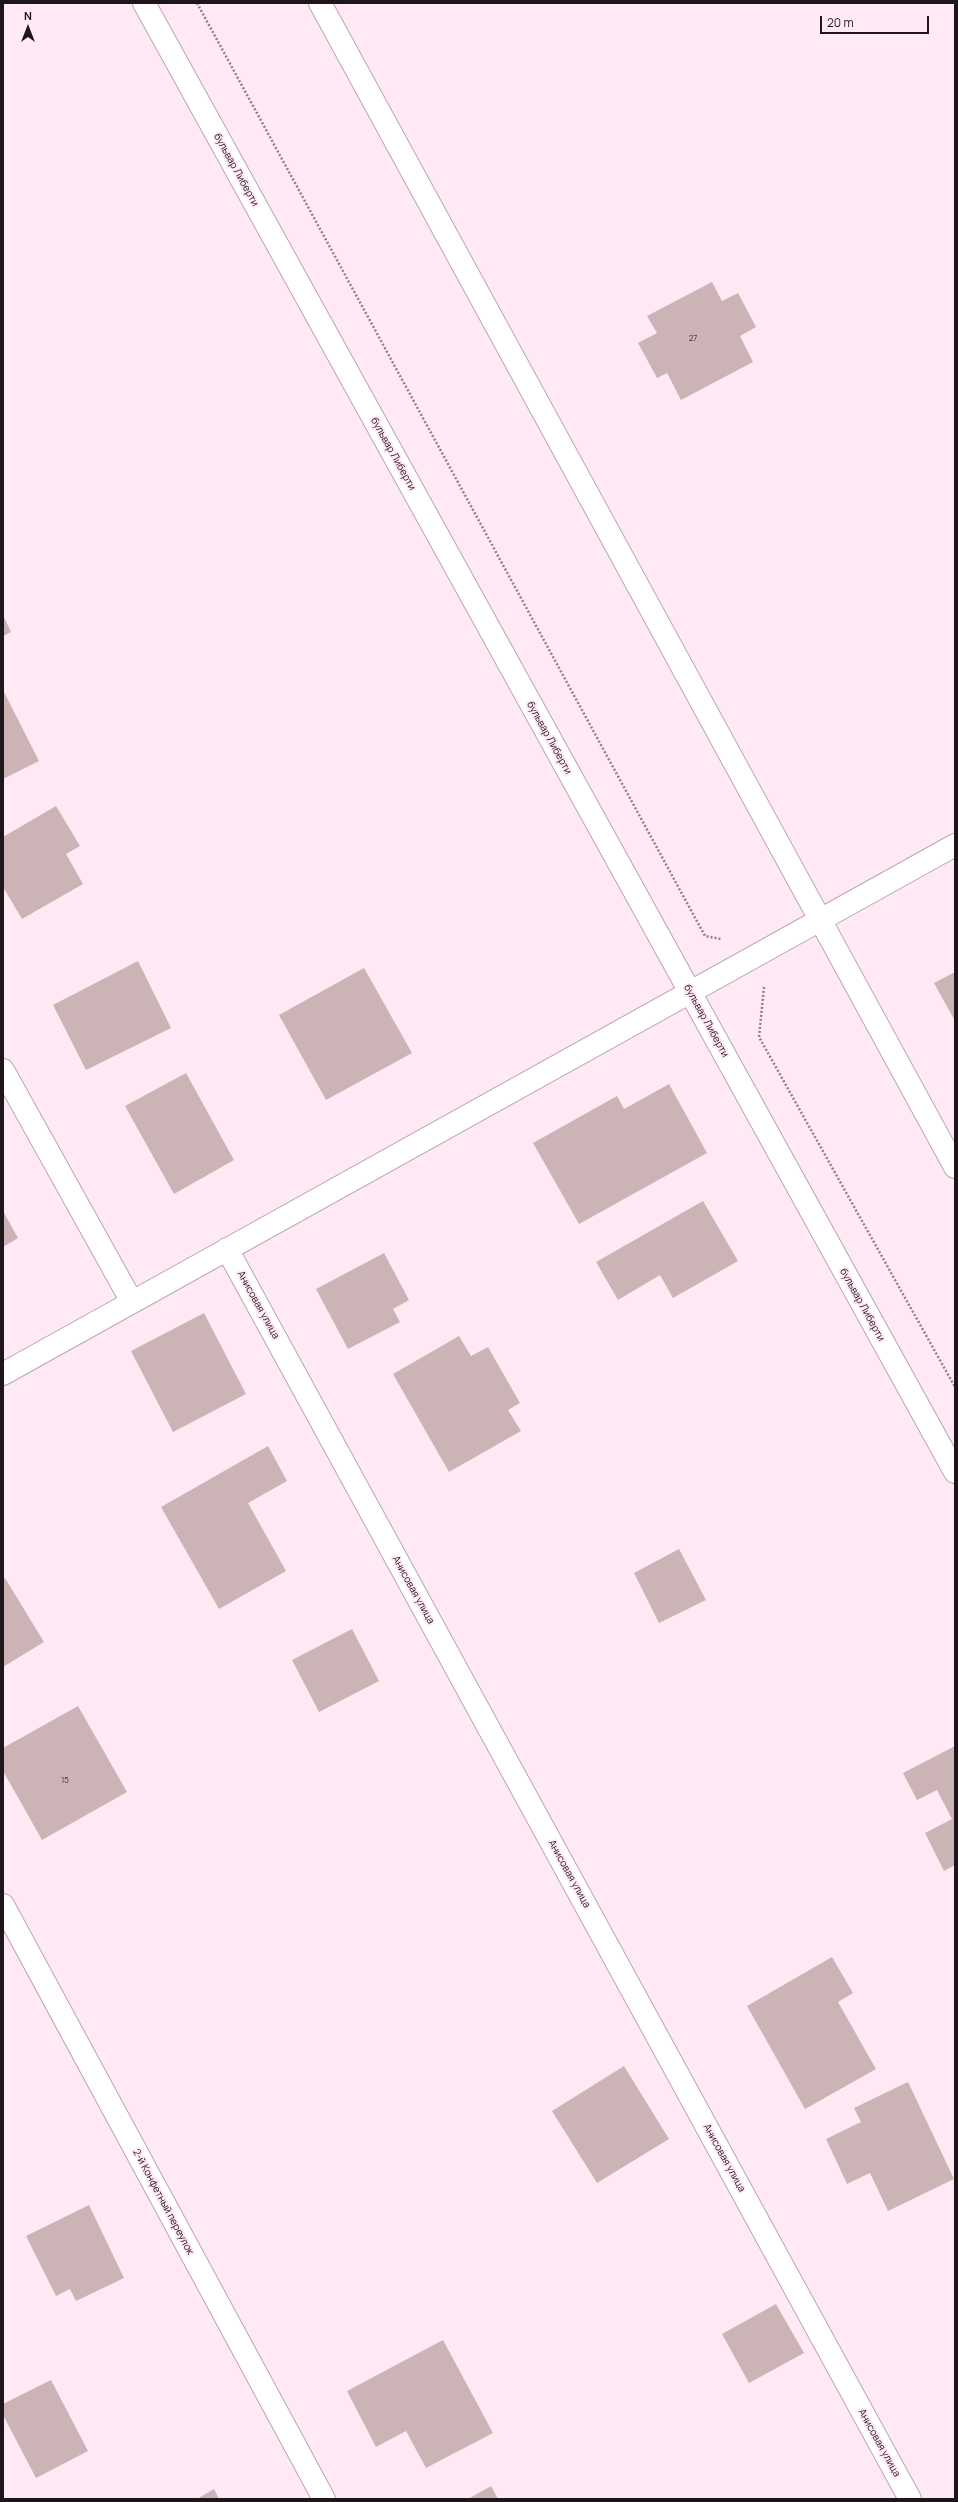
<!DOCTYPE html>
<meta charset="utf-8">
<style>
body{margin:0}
#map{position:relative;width:958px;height:2502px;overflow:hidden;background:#fee9f5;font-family:Manrope,sans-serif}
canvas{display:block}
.frame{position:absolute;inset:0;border:4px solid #1e161a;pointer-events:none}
.north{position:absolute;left:8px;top:8px;width:40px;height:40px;-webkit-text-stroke:3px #fee9f5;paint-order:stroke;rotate:0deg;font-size:11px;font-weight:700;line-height:16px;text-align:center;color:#1e161a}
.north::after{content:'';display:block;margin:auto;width:14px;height:18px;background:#1e161a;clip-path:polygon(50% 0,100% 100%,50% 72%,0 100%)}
.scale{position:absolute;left:820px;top:16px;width:109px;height:18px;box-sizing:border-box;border:2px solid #1e161a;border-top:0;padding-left:5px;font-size:12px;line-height:14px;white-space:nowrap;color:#1e161a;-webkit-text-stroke:3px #fee9f5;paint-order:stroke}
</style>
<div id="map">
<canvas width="958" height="2502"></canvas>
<div class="frame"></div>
<div class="north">N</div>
<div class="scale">20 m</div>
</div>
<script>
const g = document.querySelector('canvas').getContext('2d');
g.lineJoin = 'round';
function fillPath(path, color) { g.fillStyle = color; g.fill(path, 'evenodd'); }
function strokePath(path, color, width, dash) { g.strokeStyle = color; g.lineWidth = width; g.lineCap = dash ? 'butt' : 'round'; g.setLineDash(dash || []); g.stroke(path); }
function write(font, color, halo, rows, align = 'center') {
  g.font = font + ' Manrope,sans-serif'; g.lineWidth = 4; g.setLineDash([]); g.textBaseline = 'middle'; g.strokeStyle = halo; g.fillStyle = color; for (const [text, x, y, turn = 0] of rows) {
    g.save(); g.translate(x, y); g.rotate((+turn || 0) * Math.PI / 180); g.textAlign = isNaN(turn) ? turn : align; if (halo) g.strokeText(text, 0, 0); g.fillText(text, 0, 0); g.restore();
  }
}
fillPath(new Path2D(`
 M712,282L722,301L738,293L756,327L740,336L753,362L681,400L667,373L657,378L638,343L657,333L647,316Z
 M3,615L11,632L3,636Z
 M3,690L39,761L3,779Z
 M56,806L80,846L66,854L83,884L22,919L3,887V837Z
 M138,961L171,1028L86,1070L53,1005Z
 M364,968L412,1053L326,1100L279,1015Z
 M955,972V1021L934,983Z
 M186,1073L234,1160L174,1194L125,1106Z
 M669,1084L707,1153L579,1224L533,1143L617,1096L624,1109Z
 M703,1201L738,1261L673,1298L660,1275L618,1300L596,1262Z
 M3,1211L18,1238L3,1247Z
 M384,1253L409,1300L393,1309L400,1322L348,1349L316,1289Z
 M204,1313L246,1394L173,1432L131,1351Z
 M459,1336L471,1356L488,1347L520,1403L508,1410L521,1431L449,1472L393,1374Z
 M268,1446L287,1481L248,1503L286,1571L219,1609L161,1507Z
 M679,1549L706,1600L659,1623L634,1573Z
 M5,1578L44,1642L3,1667V1579Z
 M352,1629L379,1681L319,1712L292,1660Z
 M78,1706L127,1792L42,1840L3,1771V1748Z
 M955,1746V1865L944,1871L925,1833L952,1819L937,1790L917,1800L903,1773Z
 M832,1957L853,1993L838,2002L876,2069L805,2109L747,2006Z
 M624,2066L669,2139L597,2183L552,2111Z
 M908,2082L954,2179L888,2211L870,2173L847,2184L826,2139L861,2122L854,2108Z
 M89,2205L124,2278L76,2301L70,2289L56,2296L26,2236Z
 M776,2304L804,2353L749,2383L722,2334Z
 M443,2340L493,2433L426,2468L406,2431L376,2447L347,2391Z
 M51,2380L88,2451L36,2478L3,2415V2404Z
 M491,2486L498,2499H468Z
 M214,2489L219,2499H197Z`), '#ccb3b5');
const minor = new Path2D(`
 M144,3L955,1472
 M320,3L955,1167
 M3,1070L132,1302
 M227,1249L910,2499
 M3,1374L955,845
 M3,1905L324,2499`);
strokePath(minor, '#bba6b2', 24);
strokePath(new Path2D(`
 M197,3L705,936L721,939
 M764,987L759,1037L955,1387`), '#8f8088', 2.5, [2, 2]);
strokePath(minor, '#fff', 22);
write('8px', '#4a3d41', null, [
 ["27",693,339],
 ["15",65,1781]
]);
write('10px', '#1e161a', '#fee9f5', [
 ["бульвар Либерти",236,170,61],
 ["бульвар Либерти",393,454,61],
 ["бульвар Либерти",549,738,61],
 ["бульвар Либерти",706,1021,61],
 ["Анисовая улица",258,1305,61],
 ["бульвар Либерти",862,1305,61],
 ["Анисовая улица",413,1590,61],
 ["Анисовая улица",569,1874,61],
 ["Анисовая улица",724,2158,61],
 ["2-й Конфетный переулок",163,2202,62],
 ["Анисовая улица",879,2443,61]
]);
</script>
